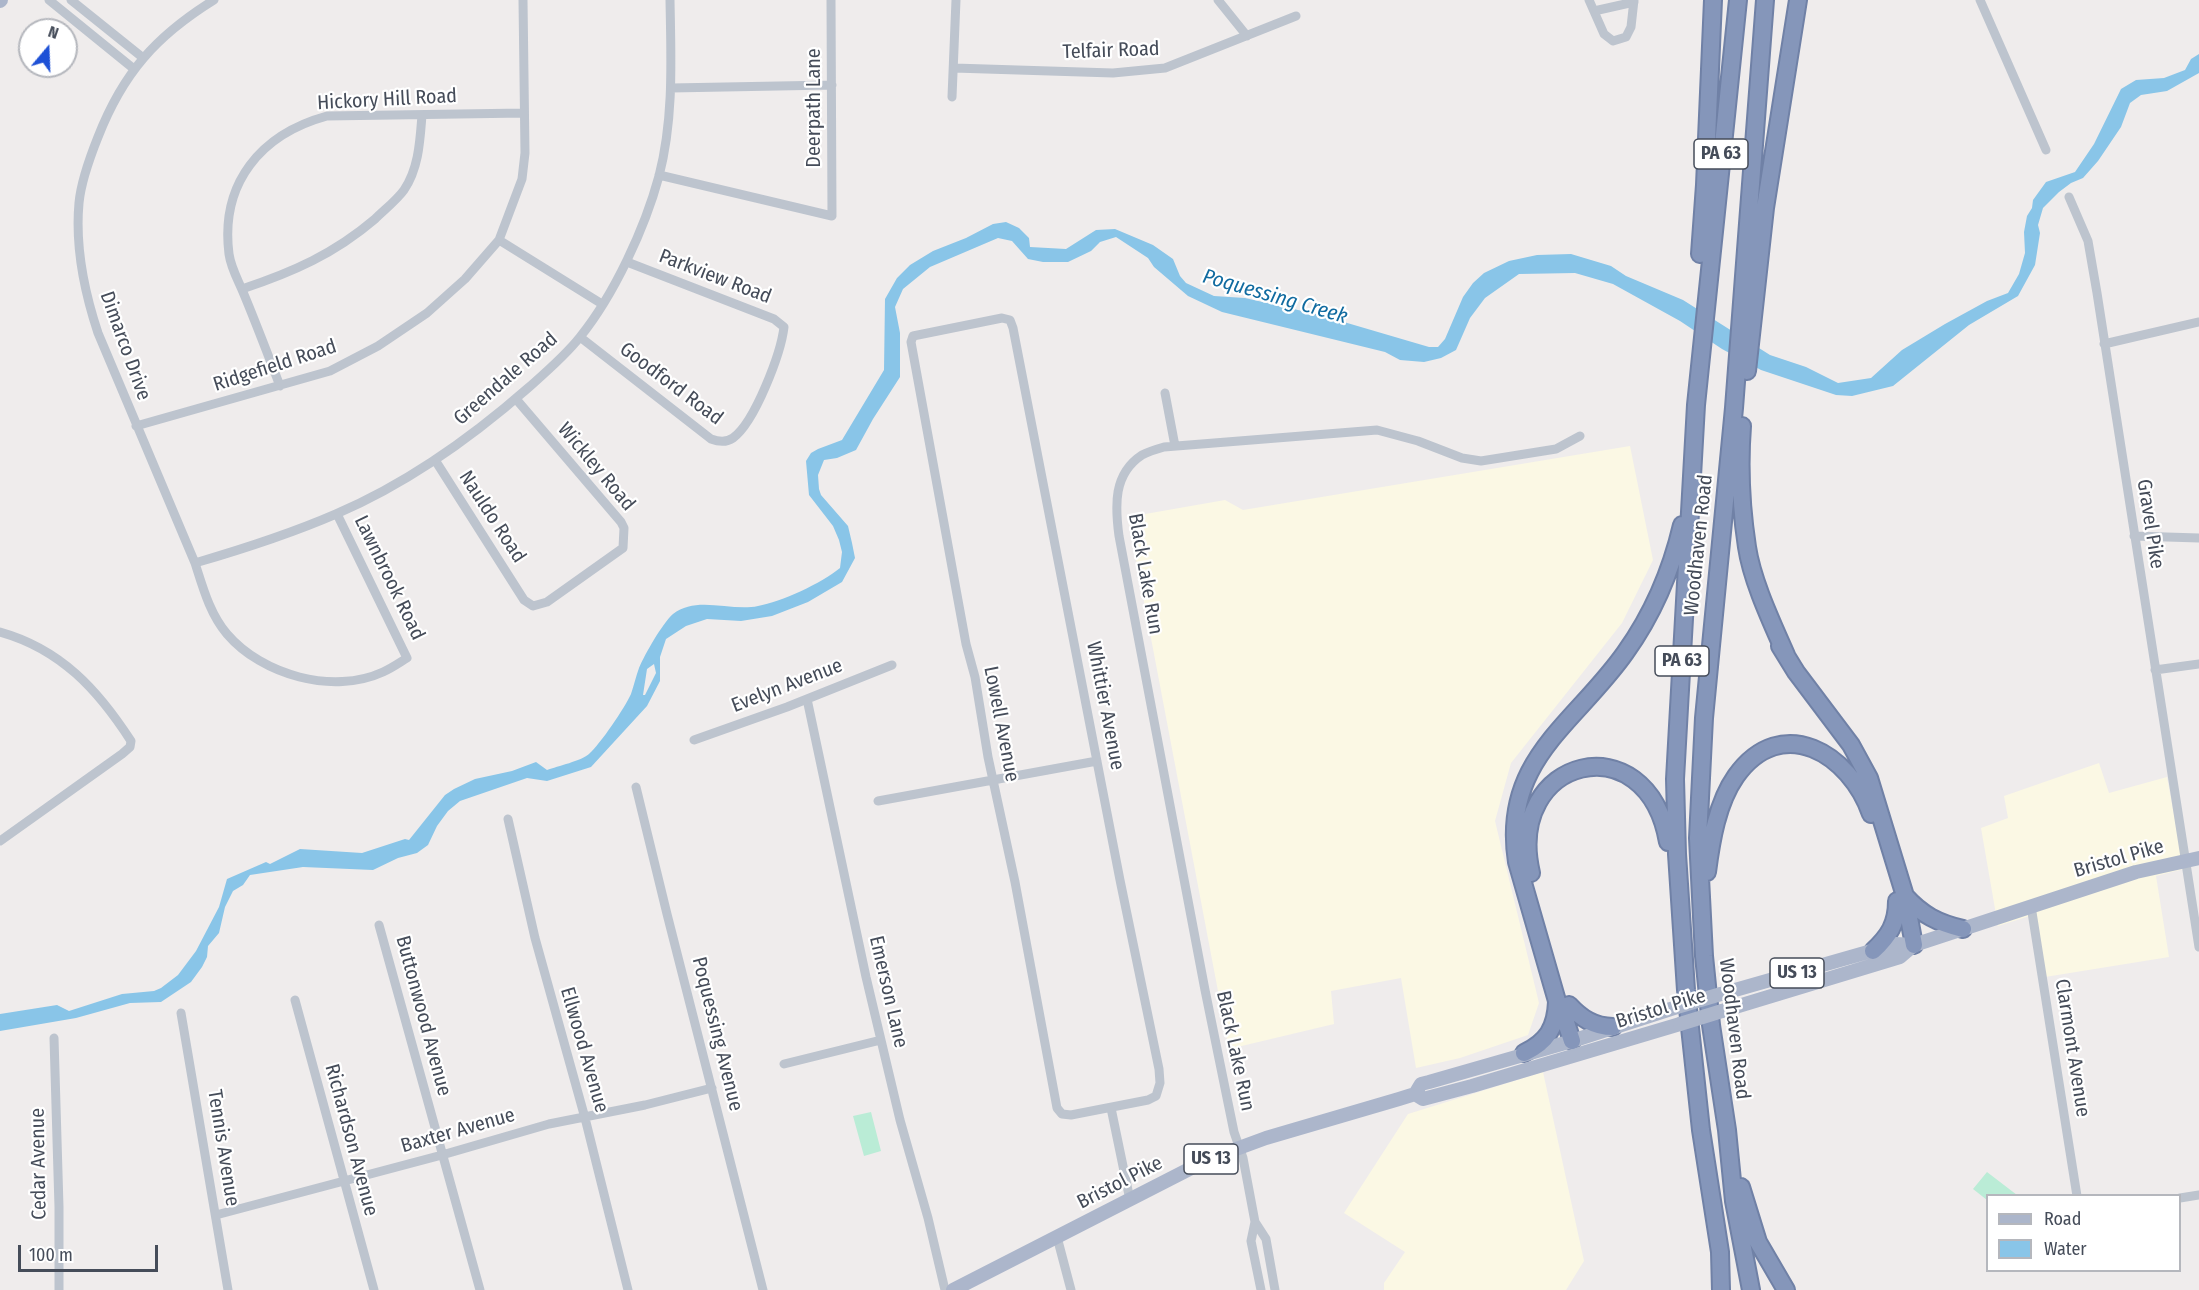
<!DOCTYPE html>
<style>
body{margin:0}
#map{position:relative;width:2199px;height:1290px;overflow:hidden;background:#efecec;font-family:"Fira Sans Condensed",sans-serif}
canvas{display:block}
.legend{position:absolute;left:1986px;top:1194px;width:195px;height:78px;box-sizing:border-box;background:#fff;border:2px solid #b5b7bd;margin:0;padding:8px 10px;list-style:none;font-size:18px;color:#454c59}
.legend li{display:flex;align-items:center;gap:12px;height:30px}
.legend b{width:30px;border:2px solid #b5b7bd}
.north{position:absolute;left:18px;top:18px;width:60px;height:60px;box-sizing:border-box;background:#fff;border:2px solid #b5b7bd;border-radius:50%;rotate:19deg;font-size:16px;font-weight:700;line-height:24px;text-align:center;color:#454c59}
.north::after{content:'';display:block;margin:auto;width:21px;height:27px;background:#1e51d6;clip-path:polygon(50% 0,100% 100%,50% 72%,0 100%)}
.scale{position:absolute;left:18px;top:1245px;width:140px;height:27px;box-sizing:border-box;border:3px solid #454c59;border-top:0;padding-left:8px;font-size:18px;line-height:21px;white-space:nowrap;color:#454c59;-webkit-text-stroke:4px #fff;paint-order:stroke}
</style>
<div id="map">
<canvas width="2199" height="1290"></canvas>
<ul class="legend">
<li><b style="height:8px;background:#acb6cb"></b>Road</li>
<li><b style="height:16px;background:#89c5e8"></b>Water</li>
</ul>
<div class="north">N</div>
<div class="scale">100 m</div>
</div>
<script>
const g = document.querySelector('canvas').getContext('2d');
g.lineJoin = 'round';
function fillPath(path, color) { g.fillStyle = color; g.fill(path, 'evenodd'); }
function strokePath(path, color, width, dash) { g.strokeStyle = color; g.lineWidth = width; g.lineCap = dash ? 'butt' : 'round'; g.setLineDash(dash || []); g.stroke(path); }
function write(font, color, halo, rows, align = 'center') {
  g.font = font + ' "Fira Sans Condensed",sans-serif'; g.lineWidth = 4.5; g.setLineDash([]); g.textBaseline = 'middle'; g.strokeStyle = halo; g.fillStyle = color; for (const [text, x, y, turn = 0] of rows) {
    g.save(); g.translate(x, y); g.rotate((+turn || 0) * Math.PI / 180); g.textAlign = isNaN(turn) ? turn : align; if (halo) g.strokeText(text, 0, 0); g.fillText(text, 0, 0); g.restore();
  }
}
fillPath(new Path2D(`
 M1630,446L1653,560L1622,623L1511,763L1495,821L1539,1003L1528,1035L1460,1058L1416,1068L1401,978L1331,991L1334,1024L1229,1049L1128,517L1225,500L1243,510Z
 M2099,763L2109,793L2167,777L2184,869L2156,876L2169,957L2045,977L2036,914L1998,926L1981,828L2008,818L2004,796Z
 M1543,1072L1584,1261L1566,1290H1384V1283L1405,1252L1344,1213L1408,1114Z`), '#fbf8e4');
fillPath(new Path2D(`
 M871,1112L881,1151L864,1156L853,1116Z
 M1987,1172L2017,1195L1988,1196L1987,1200L1973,1189Z`), '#baecd6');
fillPath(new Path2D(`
 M2199,54V73L2167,91L2141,95L2130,103L2121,127L2098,161L2083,178L2071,183L2059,192L2043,208L2038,225L2040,233L2035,265L2018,296L1969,325L1893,386L1852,396L1836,395L1761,370L1722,349L1680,321L1613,284L1575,273L1519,274L1485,298L1470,318L1456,350L1441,358L1424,362L1400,360L1385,352L1222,312L1188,296L1154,267L1148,258L1116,237L1100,242L1091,251L1068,262H1043L1028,259L1012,241L998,238L930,267L903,289L895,307L900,333V377L873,419L856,450L837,458L824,460L818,475L819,489L821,495L848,526L852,543L855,558L842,582L808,602L772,616L741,621L707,619L686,626L666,639L660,657V681L647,706L591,767L547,781L527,778L460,801L448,811L437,826L428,845L417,853L398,858L373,870L303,867L250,875L243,885L233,891L225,907L219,933L208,946L207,957L202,967L191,982L161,1002L130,1003L76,1018L0,1031V1014L57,1005L69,1011L122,994L154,991L161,988L178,975L196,951L219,907L227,879L266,862L270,864L300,849L362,853L405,839L409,840L445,795L454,789L475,779L512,771L536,762L547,770C558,766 581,761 589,754C601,743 624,709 631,694C634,685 636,676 639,668C645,654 662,624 673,614C697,595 731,612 758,606C781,602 822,583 840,568L842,552L839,540L833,526L809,495L806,461L811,453L818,449L842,440L884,370L885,299L897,278L910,265L933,251L966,238L993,224L1006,222L1019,228L1029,238L1030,247L1066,249L1096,230L1115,229L1153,245L1173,259L1180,276L1186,283L1214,296L1245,298L1320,315L1429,347H1438L1445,339L1463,297L1473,283L1484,273L1509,261L1537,255L1571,254L1611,266L1626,276L1683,300L1770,355L1806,367L1838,383L1871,378L1902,350L1945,324L1987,301L2008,293L2019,274L2025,253L2024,232L2027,216L2032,208L2033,200L2046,182L2075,172L2094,144L2121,89L2136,80L2164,78L2185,70L2191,59ZM654,664L656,673L645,695H643L647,669Z`), '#89c5e8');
const highway = new Path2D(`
 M1700,254L1705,185L1713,0
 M1747,371L1765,208L1798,0
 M1742,426C1739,466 1741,508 1747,547C1752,581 1772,623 1786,655
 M1780,646L1796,672L1851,745L1869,778L1905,896L1914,945
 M1707,872C1711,841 1717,803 1736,776C1782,712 1850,754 1871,814
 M1531,873C1504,757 1647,721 1668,842
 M1905,896C1922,915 1938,923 1963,929
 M1873,951C1889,936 1897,924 1897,901
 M1569,1005C1581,1018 1594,1027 1613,1027
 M1572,1041L1562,1010L1557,1001L1517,862C1501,760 1574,725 1625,653C1653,614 1671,572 1682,525
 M1524,1053C1547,1042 1556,1028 1557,1002
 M1741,1187L1758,1242L1786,1290
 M1721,1290L1720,1252L1701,1130L1686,990L1677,854L1675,779L1696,405L1738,0
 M1751,1290L1734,1201L1727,1130L1711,1025L1704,956L1698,838L1704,718L1734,408L1765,0`);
strokePath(highway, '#7081a6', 20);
strokePath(new Path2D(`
 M49,0L134,69
 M71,0L142,57
 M214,0C156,36 123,73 98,137C90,157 81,181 79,203C75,247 84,291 98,333L195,563C203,588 210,614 227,634C262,675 333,695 383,672C392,668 399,663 407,658L337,514
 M1218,0L1247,36
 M1589,0L1604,34L1613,41L1626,37L1631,27L1634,0
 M1980,0L2046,150
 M1594,11L1634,2
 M954,68L1113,73L1165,68L1296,16
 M671,88L832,85
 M952,97L956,0
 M659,175L832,216L831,0
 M2069,197L2088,241L2097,293L2199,947
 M499,240L602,304
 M242,289C293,272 334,254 375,219C384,210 397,200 404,190C419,168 420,140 422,115
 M1002,318L1010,320L1013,328L1120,880L1159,1069L1160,1083L1156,1096L1148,1100L1071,1115L1062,1114L1057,1108L1015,882L988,757L975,677L966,644L911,342L913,336Z
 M580,337L711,439C719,442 726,443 733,438C755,422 781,353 784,327L774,319L627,262
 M2104,344L2199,322
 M280,386C268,355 256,323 243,292C238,280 231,268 229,254C220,183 261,134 327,116L524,113
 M1165,393L1175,446
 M136,426L330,371L378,346L427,313L465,279L499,240L522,179L525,153L523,0
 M435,460L524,600L533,606L547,602L623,548L624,528L621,522L516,399
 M2134,536L2199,538
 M195,563C243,549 290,534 336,514C406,484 471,438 528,388C546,372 565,356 580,337C614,295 645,228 659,176C674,118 671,59 670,0
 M0,632C61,649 98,690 131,741L130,747L122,754L0,841
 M2155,670L2199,664
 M807,699L866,977L900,1120L928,1218L945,1290
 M694,740L787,707L892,665
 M636,787L667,914L763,1290
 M878,801L1097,761
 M508,819L535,938L585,1118L628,1290
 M2031,906L2077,1196
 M379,925L480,1290
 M295,1000L374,1290
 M181,1013L228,1290
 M54,1038L59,1207V1290
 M784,1064L881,1040
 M1111,1108L1130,1200
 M2180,1198L2199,1195
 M216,1215L442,1155L549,1124L645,1105L712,1088
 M1255,1222L1251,1241L1261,1290
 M1057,1237L1071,1290
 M1275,1290L1266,1239L1255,1222L1243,1158L1234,1132L1205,990L1119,536C1115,506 1113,474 1142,455C1148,452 1157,449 1164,447L1377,430L1418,441L1462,458L1481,461L1556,449L1580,436`), '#bdc4ce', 9);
strokePath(new Path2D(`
 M0,1L1,0
 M1721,994L1896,944L1914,945
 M1722,1011L1900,957L1914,945L2136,872L2199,858
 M1415,1094L1423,1099L1472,1086L1680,1024
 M953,1290L1209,1159L1266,1138L1399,1099L1415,1094L1421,1084L1429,1082L1572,1041L1677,1007`), '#acb6cb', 14);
strokePath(highway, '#8596ba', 16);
strokePath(new Path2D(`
 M1677,1007L1721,994
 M1680,1024L1722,1011`), '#acb6cb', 14);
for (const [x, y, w] of [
 [1721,154,54],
 [1682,661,54],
 [1797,973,54],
 [1211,1159,54]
]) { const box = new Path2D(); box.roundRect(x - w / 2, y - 15, w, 30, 4.5); g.fillStyle = '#fff'; g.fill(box); strokePath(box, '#454c59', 1.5); }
write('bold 18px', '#454c59', null, [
 ["PA 63",1721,154],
 ["PA 63",1682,661],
 ["US 13",1797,973],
 ["US 13",1211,1159]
]);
write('20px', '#454c59', '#fff', [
 ["Telfair Road",1111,51,-2],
 ["Hickory Hill Road",387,100,-3],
 ["Deerpath Lane",814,108,-90],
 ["Parkview Road",715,277,21],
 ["Dimarco Drive",125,346,70],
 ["Ridgefield Road",275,366,-18],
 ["Greendale Road",506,379,-41],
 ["Goodford Road",671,384,37],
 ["Wickley Road",596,467,50],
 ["Nauldo Road",492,517,57],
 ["Gravel Pike",2150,524,81],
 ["Woodhaven Road",1699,545,-84],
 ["Black Lake Run",1145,574,80],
 ["Lawnbrook Road",389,578,64],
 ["Evelyn Avenue",787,686,-21],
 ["Whittier Avenue",1105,706,79],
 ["Lowell Avenue",1001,724,79],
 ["Bristol Pike",2119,859,-16],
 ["Emerson Lane",888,992,77],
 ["Bristol Pike",1661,1009,-17],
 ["Buttonwood Avenue",423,1016,75],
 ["Woodhaven Road",1734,1029,83],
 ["Poquessing Avenue",717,1034,76],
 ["Clarmont Avenue",2072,1048,81],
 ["Ellwood Avenue",584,1050,74],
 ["Black Lake Run",1235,1051,78],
 ["Baxter Avenue",458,1131,-16],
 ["Richardson Avenue",351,1140,75],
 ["Tennis Avenue",223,1148,81],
 ["Cedar Avenue",39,1164,-91],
 ["Bristol Pike",1120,1183,-27]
]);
write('italic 21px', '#116ba0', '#fff', [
 ["Poquessing Creek",1275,297,16]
]);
</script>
